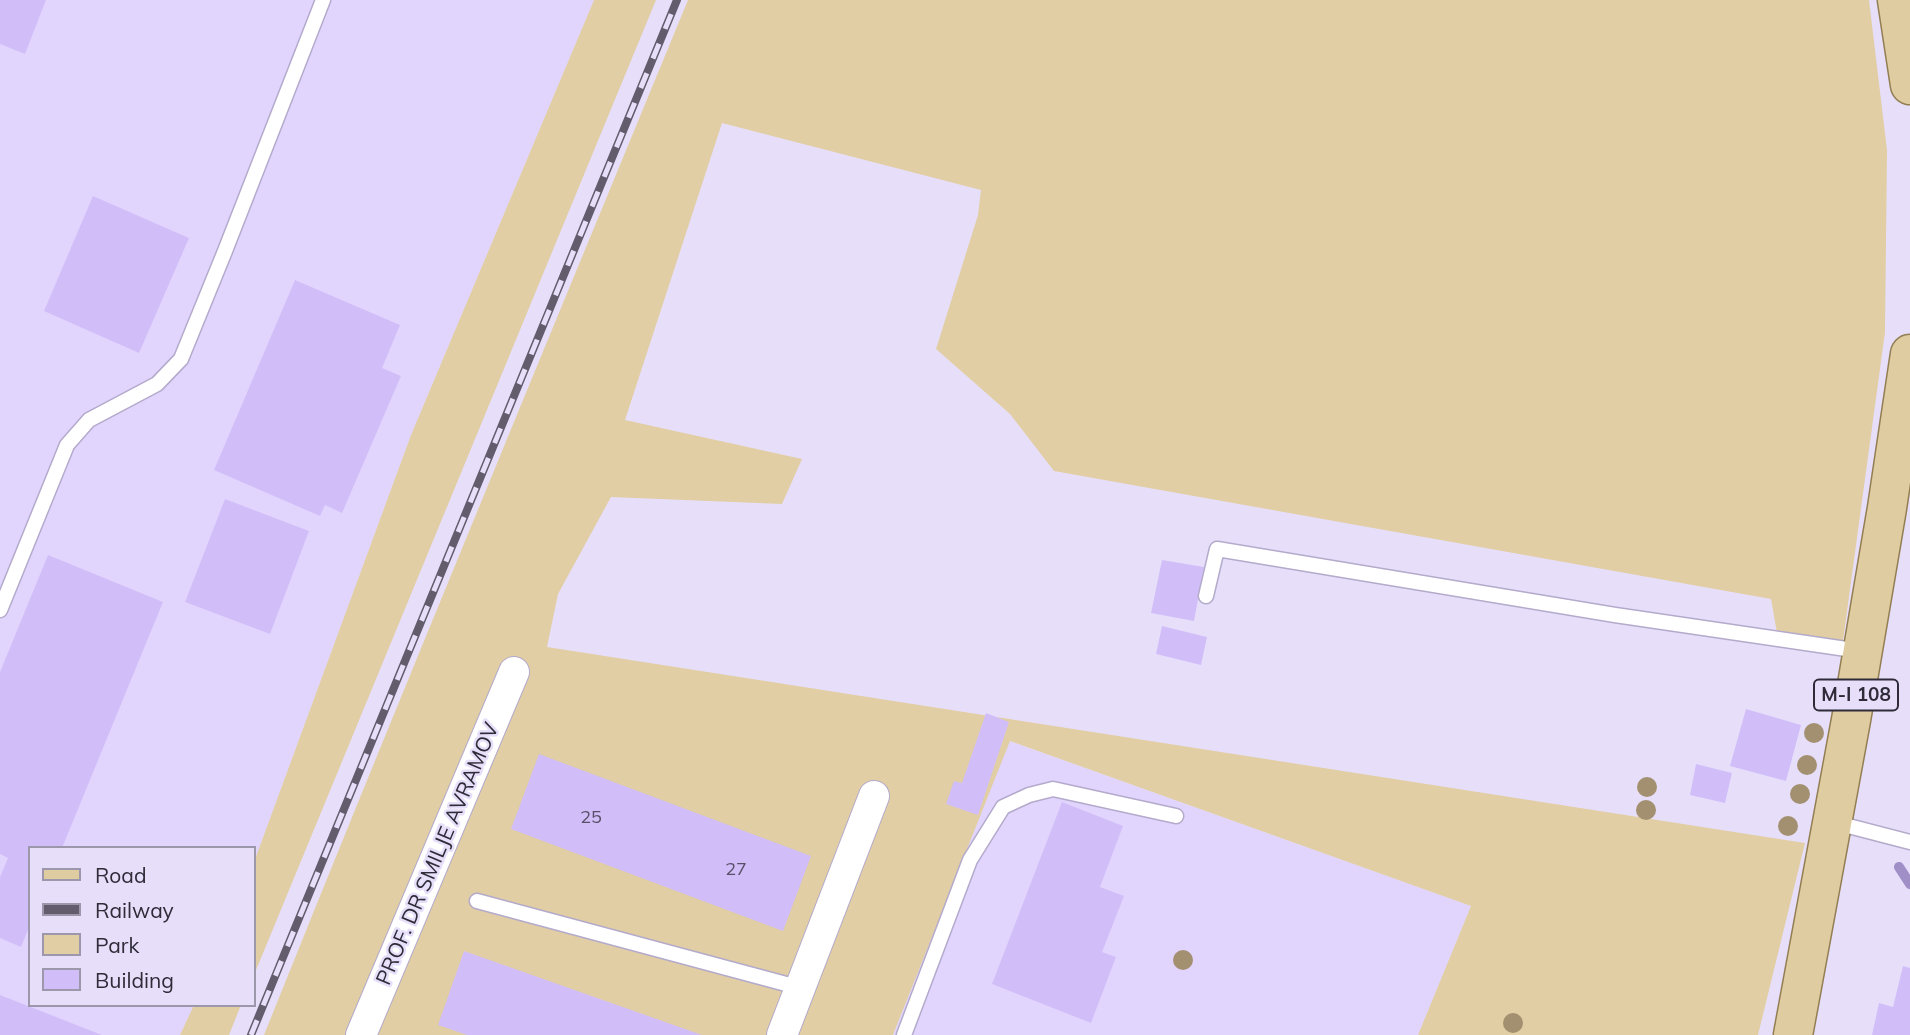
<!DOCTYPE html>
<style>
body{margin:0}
#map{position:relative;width:1910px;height:1035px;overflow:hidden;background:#e7dffa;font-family:Mulish,sans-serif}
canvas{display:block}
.legend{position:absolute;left:28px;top:846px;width:228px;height:161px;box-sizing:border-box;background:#e7dffa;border:2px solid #9d97ac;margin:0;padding:9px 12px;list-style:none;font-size:21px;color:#2f2b38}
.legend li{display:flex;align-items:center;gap:14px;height:35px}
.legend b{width:35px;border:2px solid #9d97ac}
</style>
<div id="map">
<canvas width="1910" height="1035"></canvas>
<ul class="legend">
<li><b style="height:9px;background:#dfcca1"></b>Road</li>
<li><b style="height:9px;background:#625c6d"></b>Railway</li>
<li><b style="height:19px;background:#e1cea4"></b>Park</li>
<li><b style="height:19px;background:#d1bef9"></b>Building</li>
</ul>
</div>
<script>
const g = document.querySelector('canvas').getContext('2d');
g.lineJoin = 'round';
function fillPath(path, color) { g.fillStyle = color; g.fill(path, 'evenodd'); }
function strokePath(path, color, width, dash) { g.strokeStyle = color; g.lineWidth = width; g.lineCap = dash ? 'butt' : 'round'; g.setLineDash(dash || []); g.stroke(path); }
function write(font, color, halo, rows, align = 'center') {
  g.font = font + ' Mulish,sans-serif'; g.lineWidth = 5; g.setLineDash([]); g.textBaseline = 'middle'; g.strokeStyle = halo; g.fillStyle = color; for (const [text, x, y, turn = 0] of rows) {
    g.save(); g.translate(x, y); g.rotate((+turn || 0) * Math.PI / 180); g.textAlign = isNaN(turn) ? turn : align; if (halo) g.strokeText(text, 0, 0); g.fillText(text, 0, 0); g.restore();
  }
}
fillPath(new Path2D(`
 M0,0H594L411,435L254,862V848H30V1005H194L180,1035H0Z
 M1009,741L1471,906L1418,1035H893Z`), '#e1d5fe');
fillPath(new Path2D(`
 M594,0H656L254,975V862L411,435Z
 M688,0H1869L1887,150L1885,332L1842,648L1778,639L1771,599L1054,471L1010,414L936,349L978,215L981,190L722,123L625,420L802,459L782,504L611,497L558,594L547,647L1805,843L1758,1035H1418L1471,906L1010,741L893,1035H264C403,689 546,345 688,0Z
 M194,1005H241L229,1035H180Z`), '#e1cea4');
strokePath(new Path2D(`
 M1899,867L1910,884`), '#a08ec7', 10);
fillPath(new Path2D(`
 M0,0H46L25,54L0,44Z
 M93,196L189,238L139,353L44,311Z
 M295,280L400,325L382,368L401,376L342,513L325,505L320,516L214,470Z
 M225,499L309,531L270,634L185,602Z
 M48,555L163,602L62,848H30V925L21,947L0,938V877L8,858L0,854V672Z
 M1162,560L1204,567L1194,621L1151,613Z
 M1162,626L1207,637L1201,665L1156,654Z
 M1746,709L1801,725L1786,781L1730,766Z
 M986,713L1009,722L978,815L946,804L954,781L962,783Z
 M539,754L811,856L783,931L511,829Z
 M1696,764L1732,773L1725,803L1690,795Z
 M1062,802L1123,826L1100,887L1124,896L1102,952L1116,957L1091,1023L992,984Z
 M464,951L702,1035H467L438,1025Z
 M1903,966L1910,968V1035H1872L1879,1003L1893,1007Z
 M0,995L102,1035H0Z`), '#d1bef9');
const lane = new Path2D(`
 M1206,596L1217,549L1615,615L1860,651
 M0,610L67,445L89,420L157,384L181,359L225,251L323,0
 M1833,822L1910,842
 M477,901L801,988
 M904,1035L970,860L1003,807L1029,795L1053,789L1176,816`);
const street = new Path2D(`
 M361,1035L514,672
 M782,1035L874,796`);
const primary = new Path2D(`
 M1897,0L1910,85
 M1793,1035L1851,720L1887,508L1910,354`);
strokePath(lane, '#b4aacb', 17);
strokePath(street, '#b4aacb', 32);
strokePath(primary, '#937e54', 41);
strokePath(lane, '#fff', 14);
strokePath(street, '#fff', 30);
strokePath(primary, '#dfcca1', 38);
const rail = new Path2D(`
 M251,1035L677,0`);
strokePath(rail, '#625c6d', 8);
strokePath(rail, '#e7dffa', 5, [16]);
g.fillStyle = '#a39070';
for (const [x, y] of [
 [1814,733],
 [1807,765],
 [1647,787],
 [1800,794],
 [1646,810],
 [1788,826],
 [1183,960],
 [1513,1023]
]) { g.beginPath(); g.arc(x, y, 10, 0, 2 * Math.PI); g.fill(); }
write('18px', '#585068', null, [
 ["25",591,818],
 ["27",736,870]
]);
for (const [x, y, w] of [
 [1856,695,84]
]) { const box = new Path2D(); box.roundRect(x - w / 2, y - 15.5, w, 31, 5); g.fillStyle = '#e7dffa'; g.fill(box); strokePath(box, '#2f2b38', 2); }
write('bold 19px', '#2f2b38', null, [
 ["M-I 108",1856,695]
]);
write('21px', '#2f2b38', '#e7dffa', [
 ["PROF. DR SMILJE AVRAMOV",438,854,-67]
]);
</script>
